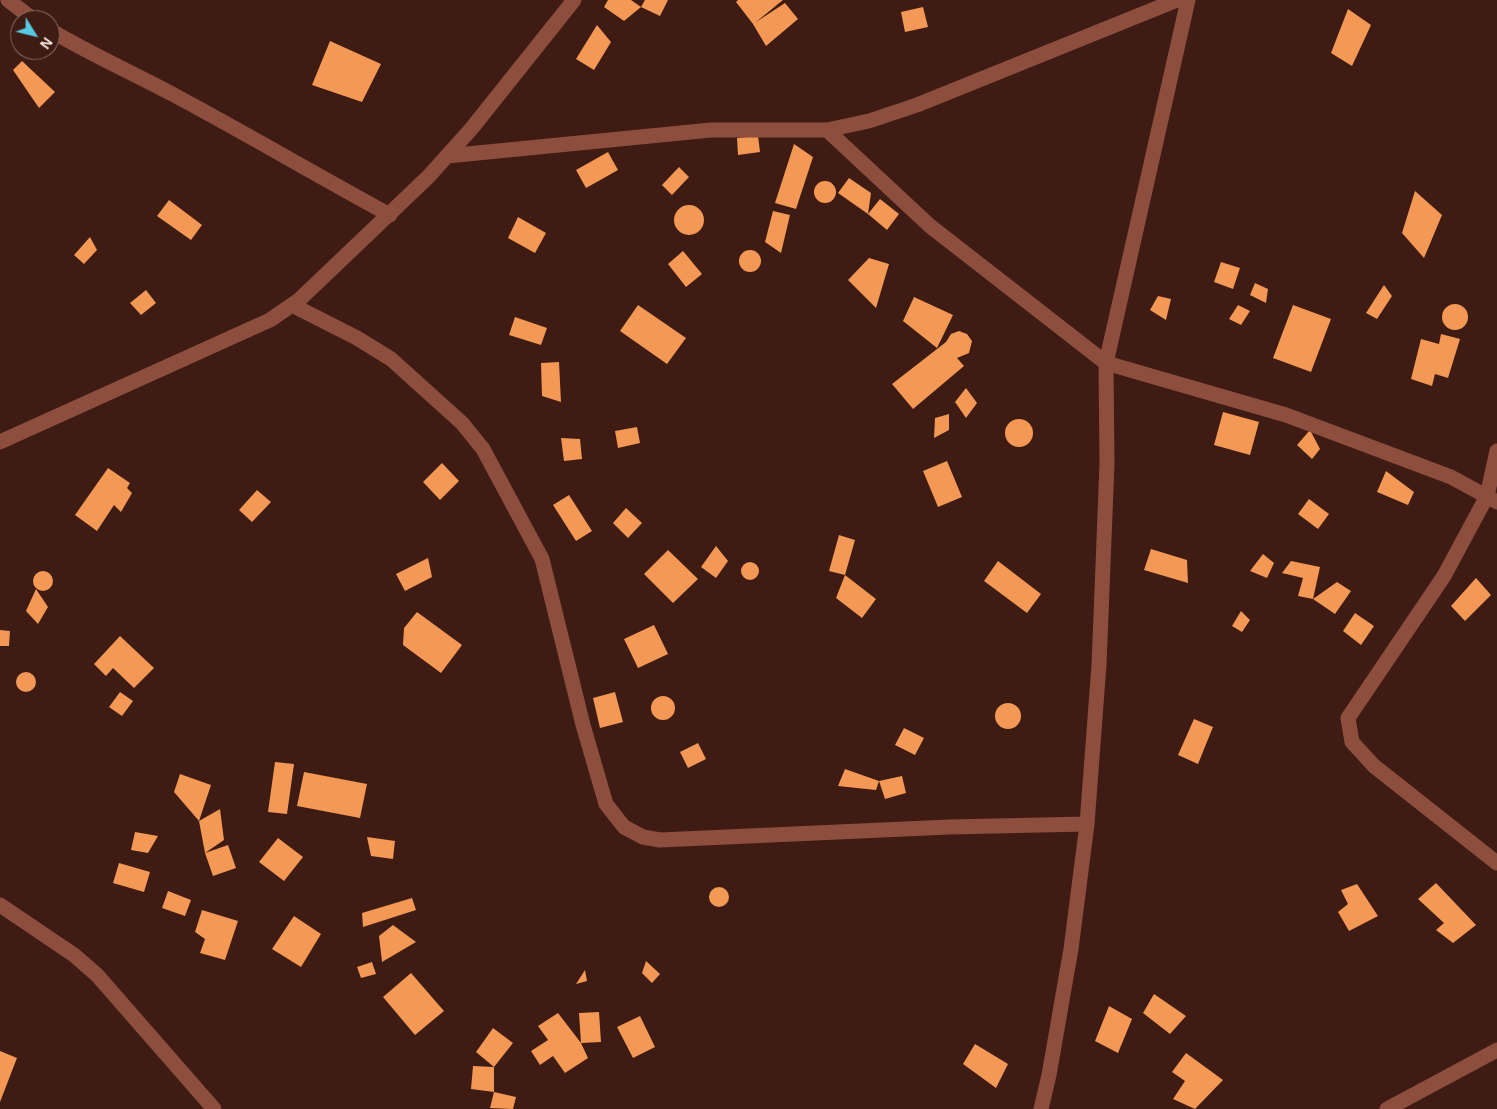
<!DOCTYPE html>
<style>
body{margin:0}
#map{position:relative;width:1497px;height:1109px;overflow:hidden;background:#3e1b13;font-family:Arial,sans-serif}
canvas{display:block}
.north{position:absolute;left:10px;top:10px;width:50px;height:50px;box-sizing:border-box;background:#3e1b13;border:1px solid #8a6d67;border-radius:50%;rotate:126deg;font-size:14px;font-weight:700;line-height:20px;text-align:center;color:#fde9e4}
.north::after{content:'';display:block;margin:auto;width:18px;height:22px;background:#57c9e2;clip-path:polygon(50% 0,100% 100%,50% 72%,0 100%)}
</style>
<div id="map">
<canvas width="1497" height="1109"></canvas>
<div class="north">N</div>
</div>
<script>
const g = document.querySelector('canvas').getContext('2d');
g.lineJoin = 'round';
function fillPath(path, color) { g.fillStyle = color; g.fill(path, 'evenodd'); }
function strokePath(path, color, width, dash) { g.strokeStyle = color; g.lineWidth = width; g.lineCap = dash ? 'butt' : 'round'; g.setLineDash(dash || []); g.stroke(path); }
fillPath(new Path2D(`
 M608,0H631L641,7L645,0H668L660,16L641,7L624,21L604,7Z
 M738,0H783L756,22L785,3L798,19L766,46L753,24L736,2Z
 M923,7L928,27L905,32L901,12Z
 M1348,9L1371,25L1352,66L1331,53Z
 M597,25L611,42L594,70L576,59Z
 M330,41L381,64L362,102L312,85Z
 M22,61L55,92L39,108L13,70Z
 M758,136L760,152L738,155L737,138Z
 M794,144L813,157L796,209L775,203Z
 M608,152L618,170L586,188L576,170Z
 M679,167L689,177L672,195L662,185Z
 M849,178L871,193L868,214L838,193Z
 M814 192a11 11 0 1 1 22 0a11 11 0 1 1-22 0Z
 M1415,191L1442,215L1424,258L1402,233Z
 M880,199L899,214L887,230L868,214Z
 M169,200L202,225L191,240L157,216Z
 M674 220a15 15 0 1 1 30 0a15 15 0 1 1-30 0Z
 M773,211L790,215L781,253L765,242Z
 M518,217L546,233L535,253L508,238Z
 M90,237L97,250L84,264L74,255Z
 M739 261a11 11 0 1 1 22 0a11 11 0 1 1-22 0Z
 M683,251L702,274L686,287L668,264Z
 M869,258L889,264L876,308L848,280Z
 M1221,262L1240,268L1233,289L1214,282Z
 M1255,283L1268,289L1266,303L1250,295Z
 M1384,285L1392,296L1377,319L1366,313Z
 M146,290L156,303L141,315L130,303Z
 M1158,296L1171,299L1166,320L1150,310Z
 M914,297L953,315L937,348L903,321Z
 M1442 317a13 13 0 1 1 26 0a13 13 0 1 1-26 0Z
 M638,305L686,338L667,364L620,331Z
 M1238,305L1250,311L1241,325L1229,319Z
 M1293,305L1331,319L1311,372L1273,358Z
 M515,317L547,328L541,345L509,335Z
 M959,331L967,334L972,341L969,353L957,358L964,366L913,409L892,384L946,342L951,334Z
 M1441,334L1460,339L1448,378L1435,374L1432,386L1411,379L1421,339L1439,344Z
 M559,362L561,402L542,396L541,363Z
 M966,388L977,403L966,418L955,402Z
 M1223,412L1259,422L1250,455L1214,445Z
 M949,414V430L934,438L935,418Z
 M1005 433a14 14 0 1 1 28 0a14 14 0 1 1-28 0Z
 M637,427L640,443L618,448L615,431Z
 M1310,430L1320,449L1312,459L1297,445Z
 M561,438L580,439L582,459L564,461Z
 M947,461L962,497L938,507L923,471Z
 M442,463L459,481L440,500L423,482Z
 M108,468L130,483L127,488L132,493L121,512L114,505L97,531L75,515Z
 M1386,471L1414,492L1408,505L1377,492Z
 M257,490L271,502L252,522L239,510Z
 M569,495L592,531L576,541L553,505Z
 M1309,499L1329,514L1318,529L1298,514Z
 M626,508L642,523L628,538L613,523Z
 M839,535L855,540L845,575L876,599L862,618L836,598L845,575L829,571Z
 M716,546L728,561L716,578L701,567Z
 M1151,549L1187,560L1188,583L1144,570Z
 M668,550L698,579L673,603L644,574Z
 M1263,554L1274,563L1267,578L1250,571Z
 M428,558L432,577L405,591L396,574Z
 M998,561L1041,594L1027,613L984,581Z
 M1291,561L1320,567L1313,599L1298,596L1303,578L1282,573Z
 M741 571a9 9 0 1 1 18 0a9 9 0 1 1-18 0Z
 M33 581a10 10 0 1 1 20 0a10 10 0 1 1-20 0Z
 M1476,578L1491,595L1465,621L1451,606Z
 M1337,582L1351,591L1335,614L1313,599Z
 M36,589L48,607L38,624L26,611Z
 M1241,611L1250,620L1242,632L1232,626Z
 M417,612L462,645L441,673L403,645L404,628Z
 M1355,613L1374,626L1361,645L1343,631Z
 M654,625L668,654L638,668L624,639Z
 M0,630L10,631L9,646H0Z
 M120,636L154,668L134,688L113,668L106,676L94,664Z
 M16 682a10 10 0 1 1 20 0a10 10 0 1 1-20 0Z
 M120,692L133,701L122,716L109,707Z
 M615,692L623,722L600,728L593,698Z
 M651 708a12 12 0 1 1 24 0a12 12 0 1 1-24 0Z
 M995 716a13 13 0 1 1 26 0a13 13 0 1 1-26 0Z
 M1194,719L1213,727L1198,764L1178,755Z
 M904,728L924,738L915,755L895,745Z
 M698,743L706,759L688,768L680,752Z
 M275,762L294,764L287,814L268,812Z
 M845,769L879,781L876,790L838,786Z
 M304,772L367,784L360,818L297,806Z
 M180,774L211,785L199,821L174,792Z
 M902,776L906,793L885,799L879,781Z
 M220,809L224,840L205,853L228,845L236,868L213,876L205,853L199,821Z
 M135,832L158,836L148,853L131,850Z
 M367,837L395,841L393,859L371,856Z
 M278,838L303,857L284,881L259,862Z
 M119,863L150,872L144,892L113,883Z
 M1436,883L1476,925L1453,943L1436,930L1444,923L1418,899Z
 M1357,884L1378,916L1349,931L1338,912L1348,904L1341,890Z
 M709 897a10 10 0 1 1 20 0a10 10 0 1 1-20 0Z
 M168,891L191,900L185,916L162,908Z
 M412,898L416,910L363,927L362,913Z
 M202,910L238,921L225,960L200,953L205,939L195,932Z
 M294,916L321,934L301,967L272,949Z
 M393,925L416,942L382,962L379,936Z
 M646,961L660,974L652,983L642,973Z
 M372,962L376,974L361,978L357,967Z
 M585,970L587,981L576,984Z
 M411,973L444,1011L415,1035L383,997Z
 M1154,994L1186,1016L1170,1034L1143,1013Z
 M1109,1006L1132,1019L1118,1053L1095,1041Z
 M599,1012L601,1042L581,1043L579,1013Z
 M558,1013L581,1043L588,1058L565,1073L553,1056L540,1065L531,1051L548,1040L538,1026Z
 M640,1016L655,1047L633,1058L617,1027Z
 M493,1028L513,1043L494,1067V1092L471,1089L473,1066L494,1067L476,1052Z
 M975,1044L1008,1064L996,1088L963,1064Z
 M0,1051L17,1058L0,1102Z
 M1186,1053L1223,1080L1195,1109L1173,1099L1185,1081L1172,1072Z
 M494,1092L516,1097L513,1109L490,1108Z`), '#f49855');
strokePath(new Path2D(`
 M8,0L34,20
 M50,30C90,54 133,73 174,95C247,134 318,176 390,215
 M827,130L930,226L1106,363L1286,415L1451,477L1497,502
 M447,156L711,130H827L869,121L917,105L1177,0
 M292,305L357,338L391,359L462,423L483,449L542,559L583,725L606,804L624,827L643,837L660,840L949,827L1087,824
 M0,442L270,320L299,300L429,176L472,128L574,0
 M1497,451L1487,496L1444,576L1348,718L1352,742L1374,766L1497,863
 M0,905L74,955L97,975L214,1109
 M1041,1109L1049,1075L1071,949L1087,824L1099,665L1107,464L1106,363L1188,0
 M1387,1109L1497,1050`), '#8d4e3e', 15);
</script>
